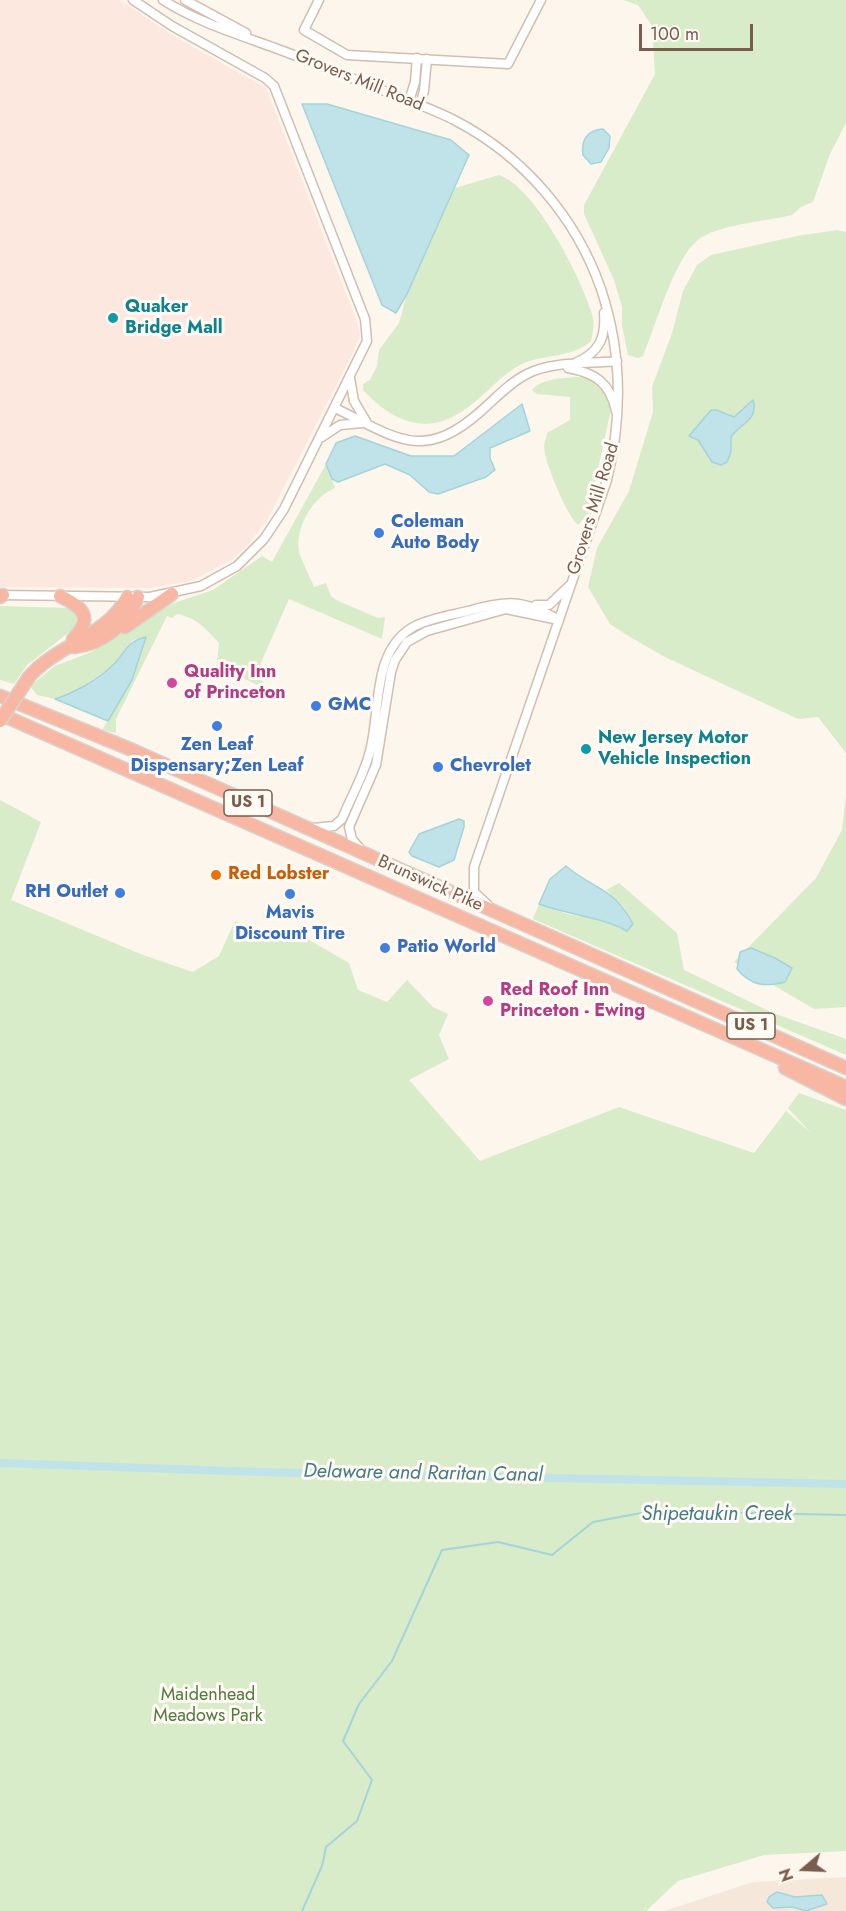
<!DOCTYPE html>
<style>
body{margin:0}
#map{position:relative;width:846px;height:1911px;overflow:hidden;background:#fdf6ec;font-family:Jost,sans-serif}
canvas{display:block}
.north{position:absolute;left:774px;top:1839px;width:60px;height:60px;-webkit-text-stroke:4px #fffaf3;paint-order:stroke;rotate:251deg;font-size:16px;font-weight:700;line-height:24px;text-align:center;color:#7a5c4d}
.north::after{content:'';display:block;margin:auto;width:21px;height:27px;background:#7a5c4d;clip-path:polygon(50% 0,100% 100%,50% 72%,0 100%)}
.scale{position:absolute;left:639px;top:24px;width:114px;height:27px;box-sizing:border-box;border:3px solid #7a5c4d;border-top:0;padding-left:8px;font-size:18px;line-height:21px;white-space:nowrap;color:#7a5c4d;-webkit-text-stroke:4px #fffaf3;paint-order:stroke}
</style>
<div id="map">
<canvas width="846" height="1911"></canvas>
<div class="north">N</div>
<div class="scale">100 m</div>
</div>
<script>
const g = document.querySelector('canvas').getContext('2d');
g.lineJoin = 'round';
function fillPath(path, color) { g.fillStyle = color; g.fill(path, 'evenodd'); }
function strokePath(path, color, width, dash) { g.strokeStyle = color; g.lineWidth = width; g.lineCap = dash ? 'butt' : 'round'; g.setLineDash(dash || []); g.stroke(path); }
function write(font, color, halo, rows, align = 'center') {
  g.font = font + ' Jost,sans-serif'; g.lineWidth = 6; g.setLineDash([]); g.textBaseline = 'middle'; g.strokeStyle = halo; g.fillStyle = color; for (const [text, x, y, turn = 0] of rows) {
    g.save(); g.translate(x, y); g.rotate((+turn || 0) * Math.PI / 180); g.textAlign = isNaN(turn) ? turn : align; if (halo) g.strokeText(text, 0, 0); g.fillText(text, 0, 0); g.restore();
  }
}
fillPath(new Path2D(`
 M846,1877V1911H664L753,1882Z`), '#f5e8da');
fillPath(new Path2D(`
 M0,0H120L172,35L266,88L357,322L360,334L354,351L267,520L247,546L231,560L191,581L149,588L0,587Z`), '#fde8e0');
fillPath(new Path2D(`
 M623,0H846V123L830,154L813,202L801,207L792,215C766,221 725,224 702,237C675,253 656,326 643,356L638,358L628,355L622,326V307L614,280L584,214V205L655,74L652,26L638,5Z
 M499,175C535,187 581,277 592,314C595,323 593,332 591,341C573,358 544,354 522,364C500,375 485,396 464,410C426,437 392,421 363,390V384L370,380L377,366L379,350L399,323L407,294L452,189Z
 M837,230L846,232V753L818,717L798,719L665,657L630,637L610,624L588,587L597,548L629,491L653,412L652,387L672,333L683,291L697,265L711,255L797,236Z
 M575,377C601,376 606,387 611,410L588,514L578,525C566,514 545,463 544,447C544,443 547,437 547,433L570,420V397L537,394L532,390C543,378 559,379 575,377Z
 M326,464L335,488C313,497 295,527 299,551C302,563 310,576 314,587L326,583L331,596L336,600L378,618L385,617L382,639L289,599L256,674L272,692L230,672L222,675L216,670L219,643C205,628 197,618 177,614L172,618L167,616L116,719V733L102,730L132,680L145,637L133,640L112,667L70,694L55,699L37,695L30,686L55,666L91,652L162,607L213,590L262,556L272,562Z
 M0,606L69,608L76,615V624L72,630L27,665L14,684L0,680Z
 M846,795V1007L814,1009L734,962L816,878L842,830Z
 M0,800L41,822L11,900L143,955L193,972L219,956L235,921L266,934L297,933L349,963L358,990L387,1002L407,980L433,1007L448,1014L439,1035L449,1059L409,1080L480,1161L619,1107L754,1153L786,1111L811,1133L788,1108L799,1093L846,1110V1851L764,1855L678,1881L646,1911H0Z
 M619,883L677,933L684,970L773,1013L846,1039V1055L533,919L539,904L567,914L633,924L624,907L606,890Z`), '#d8ecc9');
const water = new Path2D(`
 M302,104H327L451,140L469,155L407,294L396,313L382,305Z
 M603,129L610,136L609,148L601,162L591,164L583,155C581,140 587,130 603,129Z
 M753,400C759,421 740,423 731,437V452L727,462L721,465L712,462L698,440L689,436L711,410H716L734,417Z
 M522,404L530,431L490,448V458L495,470L486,477L438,494L429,492L410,475L385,464L338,482L332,479L326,464L336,443L355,436L411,456H454Z
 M146,637L132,680L108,721L55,699C74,693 97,680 112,666C126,653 125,642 146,637Z
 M459,819L464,821V827L454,860L439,867L412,856L409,852L419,834Z
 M566,866C594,890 614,887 633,924L627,931C599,916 568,915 539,904L550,879Z
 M751,948L775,958L792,968L785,982C765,987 751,986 737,969L740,952Z
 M777,1892L795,1897L822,1895L827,1904L806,1911L792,1907L773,1908L767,1902L769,1897Z`);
fillPath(water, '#bfe3e8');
strokePath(water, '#a5d3da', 1.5);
strokePath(new Path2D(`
 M302,1911L322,1866L326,1847L357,1821L372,1780L343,1741L359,1704L392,1661L442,1550L498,1542L552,1555L593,1522L652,1511L846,1515`), '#a5d3da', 2);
strokePath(new Path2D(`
 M0,1463L260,1472L846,1484`), '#bfe3e8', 8);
const minor = new Path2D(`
 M163,0C197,22 237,34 275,48C308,60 340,74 372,86C400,98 429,107 456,121C523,156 576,217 601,289C622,352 623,415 607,480L474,867V892L488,905
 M185,0L246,33
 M319,0L304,30L347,55L508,64L541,0
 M409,101L415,82L417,58
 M420,105L424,91L427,59
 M577,362C600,352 606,336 604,313
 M568,368C596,373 610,383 616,411
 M350,378L354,401L367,423
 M335,408C395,437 422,463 480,412C495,399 509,383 527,374C552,361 589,364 617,361
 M322,437L340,425L362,423
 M0,595L150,597L201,586L237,566L264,539L284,509L367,341L365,319L274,86L265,78L172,26L133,0
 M536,605H549L569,586
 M313,828L334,826L342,819C351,797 364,775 370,751C381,711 371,649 415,626C431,618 451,615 468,611C507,600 523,599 559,620
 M361,850L352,839L349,827L376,765L391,672L395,660L407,642L427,631L506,609L554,619`);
const highway = new Path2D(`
 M60,596C83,607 94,618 73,639
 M0,597L3,595
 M125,627L172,594
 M74,647C103,644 127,624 138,597
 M29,677C56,645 108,636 127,597
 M0,696L130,749L846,1068
 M0,714L846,1087
 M785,1068L846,1099`);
strokePath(minor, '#d1beb0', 11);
strokePath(highway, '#dad1cd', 15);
strokePath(minor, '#fff', 8);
strokePath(highway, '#f7b7a3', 12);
const highwayBridge = new Path2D(`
 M0,721L29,677`);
strokePath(highwayBridge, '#dad1cd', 15, []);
strokePath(highwayBridge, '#f7b7a3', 12);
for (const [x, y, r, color] of [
 [113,318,6,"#0f9aa8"],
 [379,533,6,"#3f7fe0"],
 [172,683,6,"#d1479c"],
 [316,706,6,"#3f7fe0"],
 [217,726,6,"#3f7fe0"],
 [586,749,6,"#0f9aa8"],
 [438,767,6,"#3f7fe0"],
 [216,875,6,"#e8710a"],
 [120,893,6,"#3f7fe0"],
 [290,894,6,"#3f7fe0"],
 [385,948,6,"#3f7fe0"],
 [488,1001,6,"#d1479c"]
]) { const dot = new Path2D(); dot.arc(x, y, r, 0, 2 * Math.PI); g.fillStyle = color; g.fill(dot); strokePath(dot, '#fffaf3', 2); }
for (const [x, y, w] of [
 [248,803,48],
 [751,1026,48]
]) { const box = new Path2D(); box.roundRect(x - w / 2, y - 13, w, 26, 4.5); g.fillStyle = '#fffaf3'; g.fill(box); strokePath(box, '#7a5c4d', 1.5); }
write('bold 16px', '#7a5c4d', null, [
 ["US 1",248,803],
 ["US 1",751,1026]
]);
write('18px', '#7a5c4d', '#fffaf3', [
 ["Grovers Mill Road",359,81,22],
 ["Grovers Mill Road",594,509,-73],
 ["Brunswick Pike",430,884,24]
]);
write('bold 18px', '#0d838f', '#fffaf3', [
 ["Quaker",125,308],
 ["Bridge Mall",125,329],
 ["New Jersey Motor",598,739],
 ["Vehicle Inspection",598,760]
], 'left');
write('bold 18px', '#366cbe', '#fffaf3', [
 ["Coleman",391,523],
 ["Auto Body",391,544],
 ["GMC",328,706],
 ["Zen Leaf",217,746,"center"],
 ["Dispensary;Zen Leaf",217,767,"center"],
 ["Chevrolet",450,767],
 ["RH Outlet",108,893,"right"],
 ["Mavis",290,914,"center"],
 ["Discount Tire",290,935,"center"],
 ["Patio World",397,948]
], 'left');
write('bold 18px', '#b23c85', '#fffaf3', [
 ["Quality Inn",184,673],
 ["of Princeton",184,694],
 ["Red Roof Inn",500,991],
 ["Princeton - Ewing",500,1012]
], 'left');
write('bold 18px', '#c56008', '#fffaf3', [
 ["Red Lobster",228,875]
], 'left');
write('18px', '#537a41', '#fffaf3', [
 ["Maidenhead",208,1696],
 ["Meadows Park",208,1717]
]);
write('italic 20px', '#437c86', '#fffaf3', [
 ["Delaware and Raritan Canal",423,1474,1],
 ["Shipetaukin Creek",717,1515]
]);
</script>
